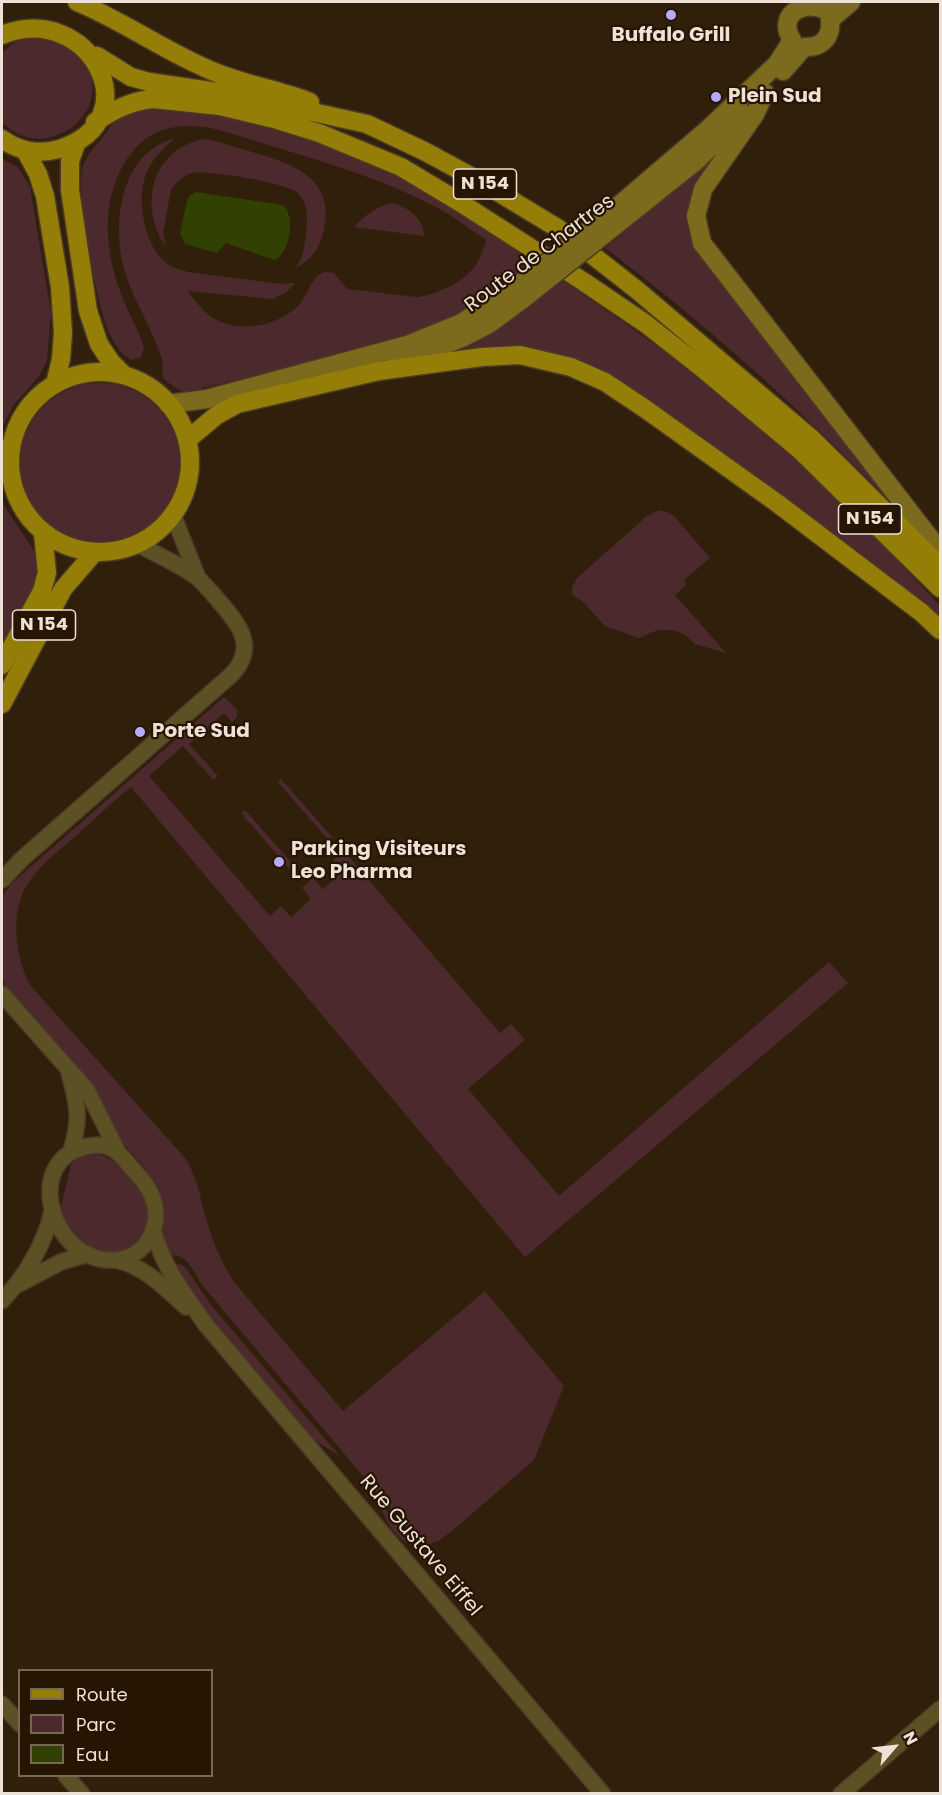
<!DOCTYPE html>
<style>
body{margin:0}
#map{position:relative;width:942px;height:1795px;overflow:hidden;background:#301f0a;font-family:Poppins,sans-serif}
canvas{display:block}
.frame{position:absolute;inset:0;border:3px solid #eee1d5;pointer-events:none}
.legend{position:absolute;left:18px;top:1669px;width:195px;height:108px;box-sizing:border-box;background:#261502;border:2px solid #766756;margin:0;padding:8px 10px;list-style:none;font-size:18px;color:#eee1d5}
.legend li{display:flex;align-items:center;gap:12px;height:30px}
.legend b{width:30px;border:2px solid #766756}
.north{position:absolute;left:864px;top:1717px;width:60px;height:60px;-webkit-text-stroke:4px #261502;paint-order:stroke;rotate:62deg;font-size:16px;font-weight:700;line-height:24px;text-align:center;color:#eee1d5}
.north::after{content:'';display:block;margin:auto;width:21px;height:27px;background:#eee1d5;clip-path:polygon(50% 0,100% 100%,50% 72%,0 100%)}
</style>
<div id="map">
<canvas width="942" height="1795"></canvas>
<div class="frame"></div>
<ul class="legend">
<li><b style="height:8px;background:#957e07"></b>Route</li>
<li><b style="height:16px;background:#4c292d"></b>Parc</li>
<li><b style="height:16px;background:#314003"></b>Eau</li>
</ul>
<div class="north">N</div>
</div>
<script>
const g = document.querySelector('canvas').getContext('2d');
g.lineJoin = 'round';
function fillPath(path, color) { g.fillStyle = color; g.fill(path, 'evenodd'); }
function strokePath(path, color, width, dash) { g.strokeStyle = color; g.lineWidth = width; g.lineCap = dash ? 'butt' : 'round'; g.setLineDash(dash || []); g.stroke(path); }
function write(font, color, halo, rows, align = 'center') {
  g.font = font + ' Poppins,sans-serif'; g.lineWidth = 4.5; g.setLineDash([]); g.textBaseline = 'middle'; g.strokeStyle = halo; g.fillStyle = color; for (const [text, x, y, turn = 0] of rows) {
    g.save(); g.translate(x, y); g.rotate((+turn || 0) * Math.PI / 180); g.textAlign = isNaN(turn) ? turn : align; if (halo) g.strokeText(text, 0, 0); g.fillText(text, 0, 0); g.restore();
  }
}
fillPath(new Path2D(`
 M41,35C50,39 63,41 71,47C76,50 80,57 83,61C119,109 46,168 2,122V53L16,41Z
 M152,107L195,108L280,128L331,147L421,187L536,261C498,291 456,319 410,335C343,358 271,372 202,388V394C187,394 173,389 163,377C161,370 164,364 162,359C152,328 133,300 124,269C112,223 120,155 172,139L173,140C161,150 150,162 145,177C137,200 144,238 160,257C167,266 178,269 188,272L281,284L296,283L285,293L273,299L188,291C194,300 203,311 213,318C240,334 278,326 299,305C309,294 310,278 324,272L334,273L347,289L417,297C437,295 462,283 475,266C481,258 483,249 486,240C468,228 451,214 432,205C379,178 322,161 265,144C241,137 215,126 190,126C181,126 172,127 163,130C128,141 110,184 108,217C106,248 114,278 126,306C132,320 140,333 144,348L141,357L131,360C120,354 114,343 109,332C97,305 75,193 83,166C86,157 92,150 98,143C104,137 108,128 115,121C125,111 139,110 152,107Z
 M204,139C219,141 234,147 249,151C289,163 336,176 324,230C320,248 312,260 295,268C304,259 304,246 306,234C308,221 308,205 299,194C290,183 207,170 192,173C183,175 176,182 171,190L163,233L166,247C138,206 151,149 204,139Z
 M712,156L693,192L691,202L703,257L730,296L888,492L883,495C796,404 705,324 605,248L636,222L633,216Z
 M2,159L18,167L30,187L51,312L47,361L39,376L13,406L2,428Z
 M391,203C407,206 424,218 424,236L354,227C365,215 376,207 391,203Z
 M563,281C620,320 677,358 730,402C805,465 874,533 940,606V625L602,373L456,352L453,347L523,311Z
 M20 463a80 80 0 1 1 160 0a80 80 0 1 1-160 0Z
 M2,499L5,507L34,551L40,576L2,654Z
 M659,510L667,512L674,516L710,558L684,580L687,584L675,595L726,653L695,644L684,634L673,630H658L638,638L605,626L582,601L572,595V587L577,578L647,516Z
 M224,697L237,709V717L232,722L224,713L189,744L218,776L213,780L183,746L149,776L270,916L281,906L291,917L311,899L302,888L313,878L323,889L343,871L333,860L344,851L500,1033L511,1024L525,1040L468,1089L559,1196L829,962L848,983L525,1257L131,787C113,801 96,818 79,833C62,849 41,863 29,882C9,912 15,955 30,985L186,1159C195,1175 199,1190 203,1208C210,1234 219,1259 234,1282L343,1411L485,1291L564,1386L534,1460L452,1531L437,1542L422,1546L202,1285C193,1271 188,1254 169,1255L163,1239L164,1204L158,1187L147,1171L117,1136L104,1106L93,1086L7,988L2,978V897L11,884Z
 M281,779L333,838L329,841L278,782Z
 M245,810L297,869L293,873L241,813Z
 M96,1154C112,1157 119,1166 129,1177C136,1185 144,1194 147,1204C155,1233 126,1261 97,1250C81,1244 67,1225 60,1210L72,1161L83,1156Z
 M180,1264L186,1268L211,1305L343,1460L335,1453L314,1440L202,1309L175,1265Z
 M377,1500L417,1546C391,1540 388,1521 377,1500Z`), '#4c292d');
fillPath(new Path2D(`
 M196,192L283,205C296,216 290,255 274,260L226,243L217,253L185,244L180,233L187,201L190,195Z`), '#314003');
const minor = new Path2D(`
 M173,515L198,578
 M2,880L23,858L230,676C259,648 239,624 218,600C212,593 206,586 199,579C185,567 155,554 138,544
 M2,994L87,1090L118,1152
 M69,1073C78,1106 81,1118 71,1151
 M98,1145C114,1146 121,1155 131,1167C139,1176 148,1185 152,1196C164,1225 146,1258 114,1260C48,1263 18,1149 98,1145Z
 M153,1229C162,1266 185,1295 206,1325L603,1794
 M116,1260C144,1266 165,1288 186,1307
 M19,1284L61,1262L88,1254
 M2,1301C25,1276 44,1245 52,1212
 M2,1704L20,1724
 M66,1776L82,1794
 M841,1794L940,1709`);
const secondary = new Path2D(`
 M783,71L804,47C822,48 832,37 830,20L851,2
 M765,93L755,114L703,189L696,216L702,243L940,551
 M610,213L707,130L777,64L792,40C777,17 800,0 823,9L833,2
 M621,221L696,161L744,114
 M392,366L462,338L489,324L523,299
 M168,404L207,399L407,345L461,323L511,291`);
const primary = new Path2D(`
 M77,2C126,22 168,54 217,73C247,85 280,90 310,102
 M2,35C90,0 152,121 59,149C39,155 18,151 2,139
 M97,56L131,77L149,82L231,94L367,124L426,152L483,183L559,229L637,290L811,438L940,566
 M95,122C114,110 130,101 153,99L220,106L274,119L319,133L401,167L461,203L584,282L646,324L702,368L800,450L940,588
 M77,141L70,161V190L88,311L99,344L111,362L124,375
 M25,150L38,174L45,196L60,287L63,333L61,359L55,384
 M10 462a90 90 0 1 1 180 0a90 90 0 1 1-180 0Z
 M187,440L217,415L237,404L379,371L482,357L520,355L571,367L605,382L644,408L777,503L922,613L940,630
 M2,665L42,591L47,573L43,533
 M2,704L63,589L94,553`);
strokePath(minor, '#4b3a26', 18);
strokePath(secondary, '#4b3a26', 21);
strokePath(primary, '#4b3a26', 21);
strokePath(minor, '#5c5125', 15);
strokePath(secondary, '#7c6b1c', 18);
strokePath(primary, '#957e07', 18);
const secondaryBridge = new Path2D(`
 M511,291L610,213
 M523,299L621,221`);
strokePath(secondaryBridge, '#4b3a26', 21, []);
strokePath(secondaryBridge, '#7c6b1c', 18);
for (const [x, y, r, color] of [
 [671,15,6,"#b5acf8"],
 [716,97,6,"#b5acf8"],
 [140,732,6,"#b5acf8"],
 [279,862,6,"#b5acf8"]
]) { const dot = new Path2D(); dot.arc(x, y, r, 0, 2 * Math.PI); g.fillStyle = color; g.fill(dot); strokePath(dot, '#261502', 2); }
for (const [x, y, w] of [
 [485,184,63],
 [870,519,63],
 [44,625,63]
]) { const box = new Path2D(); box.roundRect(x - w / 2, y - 15, w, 30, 4.5); g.fillStyle = '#261502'; g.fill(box); strokePath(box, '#eee1d5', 1.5); }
write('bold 18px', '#eee1d5', null, [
 ["N 154",485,184],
 ["N 154",870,519],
 ["N 154",44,625]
]);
write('bold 20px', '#eee1d5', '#261502', [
 ["Buffalo Grill",671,36,"center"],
 ["Plein Sud",728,97],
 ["Porte Sud",152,732],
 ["Parking Visiteurs",291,850],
 ["Leo Pharma",291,873]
], 'left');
write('20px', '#eee1d5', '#261502', [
 ["Route de Chartres",540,254,-37],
 ["Rue Gustave Eiffel",420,1546,50]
]);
</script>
